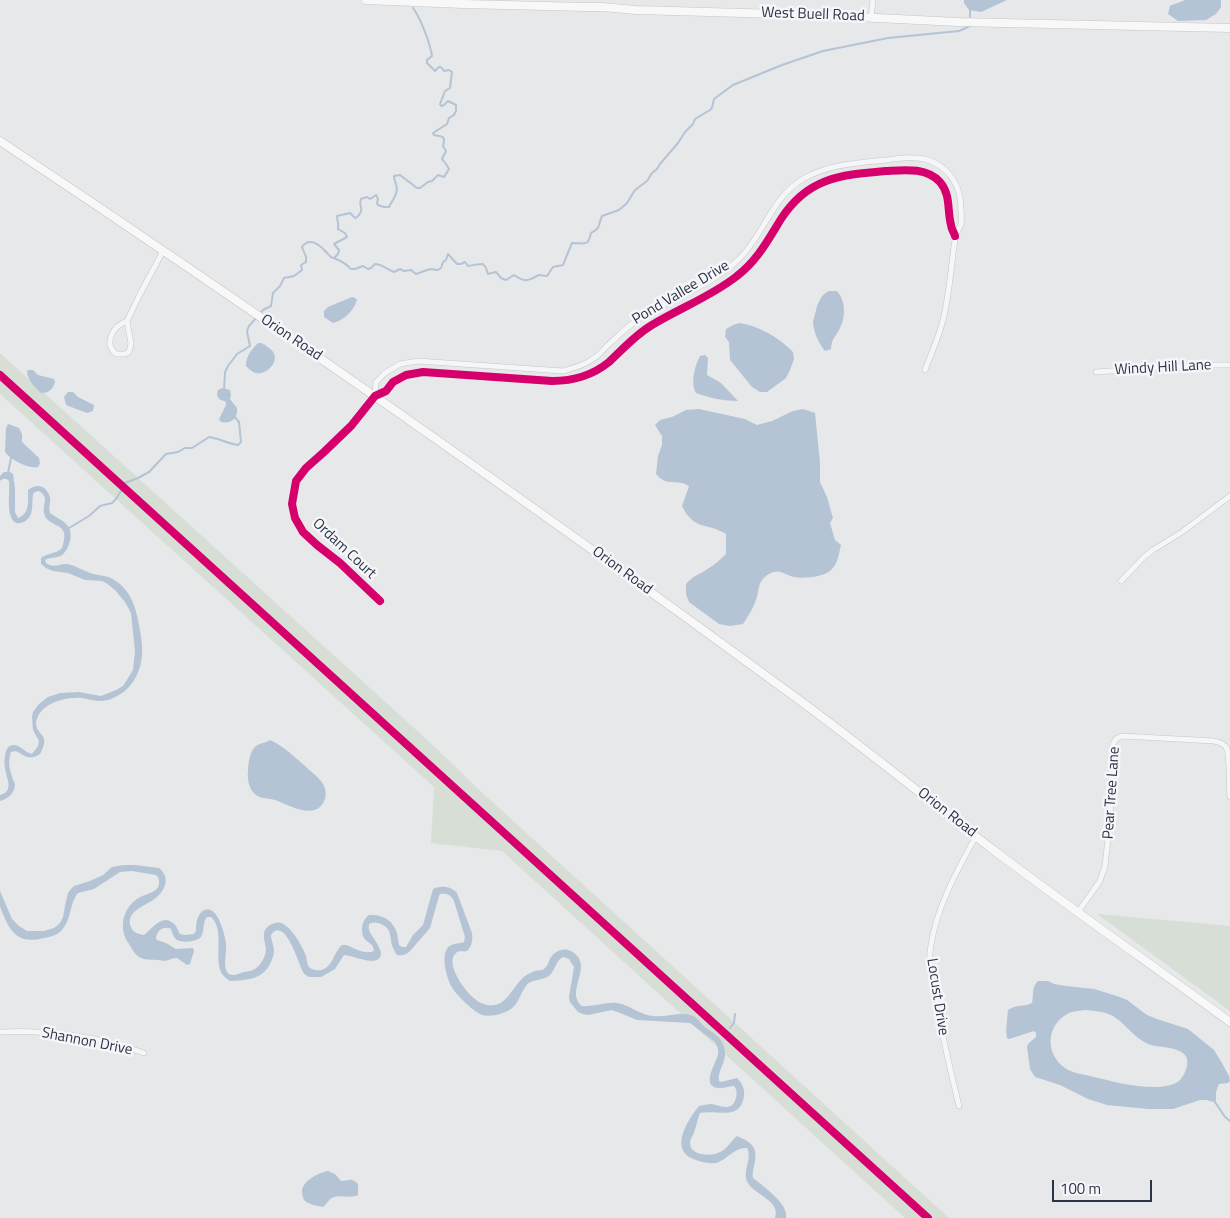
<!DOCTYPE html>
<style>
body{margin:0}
#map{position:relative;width:1230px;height:1218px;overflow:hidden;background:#e6e8ea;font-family:"Titillium Web",sans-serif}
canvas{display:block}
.scale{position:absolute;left:1052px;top:1180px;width:100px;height:22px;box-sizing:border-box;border:2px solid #2b3445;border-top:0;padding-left:6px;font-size:15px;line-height:18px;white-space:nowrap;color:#2b3445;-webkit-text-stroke:4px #f4f6f9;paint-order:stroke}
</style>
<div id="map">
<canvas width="1230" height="1218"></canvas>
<div class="scale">100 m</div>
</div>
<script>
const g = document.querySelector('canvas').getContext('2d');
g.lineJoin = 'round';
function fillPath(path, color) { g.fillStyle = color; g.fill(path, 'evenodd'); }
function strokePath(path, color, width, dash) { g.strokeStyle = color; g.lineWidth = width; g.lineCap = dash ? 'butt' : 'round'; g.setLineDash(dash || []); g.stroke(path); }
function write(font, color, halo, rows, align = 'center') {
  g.font = font + ' "Titillium Web",sans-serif'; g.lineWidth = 5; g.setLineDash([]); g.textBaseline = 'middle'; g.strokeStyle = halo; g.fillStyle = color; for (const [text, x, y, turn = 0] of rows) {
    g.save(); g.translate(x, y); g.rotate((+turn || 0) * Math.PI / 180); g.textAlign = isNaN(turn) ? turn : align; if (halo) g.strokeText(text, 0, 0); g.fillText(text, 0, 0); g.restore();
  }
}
fillPath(new Path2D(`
 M0,353L435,747L476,787L949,1218H905L502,851L431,843L434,787L0,394Z
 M1097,914L1230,926V1011Z`), '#d6ded6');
fillPath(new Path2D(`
 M964,0H1007L981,12L969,10L964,3Z
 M1185,0H1221V7L1216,14L1206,20L1178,21L1168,14L1170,6C1175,3 1180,3 1185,0Z
 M829,291H837C846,301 846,318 839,330C835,337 831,340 831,349L825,351C819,344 813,331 813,322C814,317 816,311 817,306C820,299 822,294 829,291Z
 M352,297L357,299C355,310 343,321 333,323L324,317V311L328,307Z
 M740,323C761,327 778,337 793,352L794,359L790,370L786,378L767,392H760L752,387L730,360L729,342L725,337L726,329L733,325Z
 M258,343C263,343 265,345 269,348C284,358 267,376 256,373C252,372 249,369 246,366C246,356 251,350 258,343Z
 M705,355L708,358L707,375L721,383L738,401C724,401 709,398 696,393C690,382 695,366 700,356Z
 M29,370H33L38,375L54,379L55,382C53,390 48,393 41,393C35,388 27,379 27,371Z
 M222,388L230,390L231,395L230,399L237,408C238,419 231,424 221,422L219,419L226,405V402L219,399L217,395L218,390Z
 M68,392H73L78,397L94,405L93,411L87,413L66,405L64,397Z
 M699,409L745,419L757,425L772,421L793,411L803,409L815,413L820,462V482L827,497L833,518L830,523L835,540L841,545C839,553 838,564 831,570C824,577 804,579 794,577C784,575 780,568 769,574C757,581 760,589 756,600C753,609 748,616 743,624L730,626L719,624L689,602L686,594V584C693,576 698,575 706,570C714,565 720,560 726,554V534C707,522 694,531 682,506L689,486C676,478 668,488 656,474L658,456L662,445V436L655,425L660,420L672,417L686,410Z
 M8,424L19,428L22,434V442L39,458L40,463L38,467C28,469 11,460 5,452L6,428Z
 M4,472H10L13,474L15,488V512L18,518C30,514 28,501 28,490C37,483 46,485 50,497C51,503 48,508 50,513C55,517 63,520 67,525C74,532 70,549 62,555C58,558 52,557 47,559L45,560L46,563C54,569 60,563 68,564C76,566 82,570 90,573C103,577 109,574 121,585C134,597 137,614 140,630C141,636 142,643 142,649C143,666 135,686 119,695C114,698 107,701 101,701C95,701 89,699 82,698C71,697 55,700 46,707C39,712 33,722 38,730C40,734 44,735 44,740C45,744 42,750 40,754C30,761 25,756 16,751L11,752C8,760 9,769 12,776C12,778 14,782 15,784C15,793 8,799 0,801V795C15,791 6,778 5,768C4,761 4,744 14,745C20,745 24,752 32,754L38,746L39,741L33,730L32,717L33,712L39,704L48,697L60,693L79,692L101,696L116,690L123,686L133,670L135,651L131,613L125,602L115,590L106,583L102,581L85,580L68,573L53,571L46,568L41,564V558C47,553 56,554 62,548C72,519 48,530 44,513C42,504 50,498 39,491L35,492L33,494C32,501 33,507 31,514C27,523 15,528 11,517C7,508 10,491 9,481C6,478 3,478 0,481V476Z
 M270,740C284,746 293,756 304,765C310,771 316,775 321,781C325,786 327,793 325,799C317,822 289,805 275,800C269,798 261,799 256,795C249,790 247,779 248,771C248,764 250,750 256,746C260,743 266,743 270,740Z
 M124,865H135L159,868C172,878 164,893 153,900C144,906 125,912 131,927C133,933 139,934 144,935C151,930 162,913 173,923C176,925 178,930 180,934L185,935L194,934L196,931C195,909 211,900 220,922C223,929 225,937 226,944C227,952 222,969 229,974C234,977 240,973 244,972C248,971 252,971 255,969C261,965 266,956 266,949C265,940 260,931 270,925C274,923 277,922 281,923C291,926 303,947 306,956C307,960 307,964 309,967C313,971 320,971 324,969C333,965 334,952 342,945H346C354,948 365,955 374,951C373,942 368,944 364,938C360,930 362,920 369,915C382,914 393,920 397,933C398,937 398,941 399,945L402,947H406L413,935L423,925L433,889C441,885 451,886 457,893L472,933C473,940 472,946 467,951C463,952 459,950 456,953C443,964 469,998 481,1003C506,1013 510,988 525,976C528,974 532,972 535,971C539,970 543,971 546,967C548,965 549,960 551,957C555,951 564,947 571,951C596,965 564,991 582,1006C594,1007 605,1002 617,1003C630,1005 640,1015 653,1016C666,1018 683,1010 695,1017C699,1020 702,1025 706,1028C713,1033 720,1036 723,1044C730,1061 717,1068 719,1081L721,1082L737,1078C742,1083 745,1089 744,1096C740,1122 717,1109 700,1113C697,1119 697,1126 694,1132C693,1136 690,1139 690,1143C690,1156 712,1157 720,1152C727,1149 731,1141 737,1136C749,1141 758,1146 755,1161C754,1168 752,1172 753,1178C764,1187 789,1204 786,1218H775C781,1201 755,1195 748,1183C741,1172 753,1159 747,1148C734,1147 727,1160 716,1163C709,1164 702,1162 696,1160C668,1151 687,1121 699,1106C704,1105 707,1104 712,1104C722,1106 732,1112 736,1098C737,1093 737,1090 734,1086C729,1086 724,1089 718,1088C700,1086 717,1062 718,1054C719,1049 717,1046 715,1042L690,1023L637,1020L620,1013L612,1010L588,1015L583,1014L578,1012L570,1002L569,997L574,967L569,959L563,957C555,961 555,973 547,977C540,981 530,979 526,986C519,995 518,1008 505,1012C499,1015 489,1017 482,1015C474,1012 456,995 451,986C447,977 441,958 447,949C450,943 458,944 464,942L465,937L454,901C451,895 447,893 440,894L439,896L430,928L410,951C406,955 403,956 397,955C396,954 394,950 393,948C389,938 393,929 381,924C376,922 373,922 369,924C369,928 368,928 370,932C373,939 392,959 372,961C365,961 352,956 344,955L335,969L321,977H309C306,975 305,975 303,972C299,965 285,915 271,935C271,941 274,945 274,951C274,955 272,959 271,962C263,980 246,980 230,981C226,978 223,976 221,972C214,957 225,930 211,917H207C202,923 205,931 201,937C197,942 182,943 177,940C174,938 172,933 171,929C163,925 157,931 156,938L157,940L166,943L176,949L193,948L194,951L190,964L187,965L177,958C172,958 169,960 165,961C163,961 160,960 158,960C151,959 145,961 139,957C133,953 131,946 127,941C119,926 123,909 137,899C145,893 164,893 158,877L156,875L132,871L120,872L94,889L78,893C69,904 72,920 61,931C57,935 50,937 44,938C25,943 14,938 6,921C4,916 1,911 0,906C0,902 0,896 0,891L12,919L19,926L27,931H44L54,928L60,923L63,917L66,901L68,893L71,889L74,886L90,881L103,875L112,867Z
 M1038,981H1048L1054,984L1066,986L1094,989L1117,996L1127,1000L1147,1015L1157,1019L1188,1029L1214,1050L1222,1063L1229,1076L1230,1081L1228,1083L1219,1084L1216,1092V1101L1214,1102L1206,1100H1200L1173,1109H1148L1107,1105L1088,1099L1060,1085L1035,1077L1030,1069L1027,1047L1028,1044L1036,1037V1033L1034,1031L1009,1039L1007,1038L1006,1031L1008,1010C1016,1004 1024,1007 1032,1003C1034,995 1031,988 1038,981ZM1085,1010C1094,1011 1103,1011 1111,1015C1126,1023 1135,1040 1151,1045C1161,1048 1175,1046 1184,1054C1192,1061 1184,1079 1176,1083C1169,1086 1161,1087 1154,1087C1132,1087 1111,1081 1090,1076C1082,1074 1072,1073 1065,1068C1045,1054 1046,1026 1067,1014C1072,1011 1079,1011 1085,1010Z
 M328,1171L335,1174L341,1181C350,1181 350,1177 358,1184V1195C350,1199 341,1194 332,1198C328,1200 327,1204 323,1207C317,1206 308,1204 304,1200C303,1198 302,1194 302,1192C302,1181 318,1173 328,1171Z`), '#b4c4d5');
strokePath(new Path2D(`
 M970,10V17
 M334,258L338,254L339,250L334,244L347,237L345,233L338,229C339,224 337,220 337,216L350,213L354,217L356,218C366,210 358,207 361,199L367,197L370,199L376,195L378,199L377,203L378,205L384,207H389C393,199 399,193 396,184C395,181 394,179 394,176L400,175L417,188H420L428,182L432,181L438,175L444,177L449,169L446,164L442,159L446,151L443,146C446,135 442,137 434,135L433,133L447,124L449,118L454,115L456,111V105L448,101L444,105L441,106L440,104L445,91L450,88L452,72L449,70L444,71L441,67H439L435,71L427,63V60L432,56C430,43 421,19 413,8
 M260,313L263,310L271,306L273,293L280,286L284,278L294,276L302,270L301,265L306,262V257L302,247C309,237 319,244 325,251C327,252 329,256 331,257C332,258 333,258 334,258C341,261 347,264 351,269H355L363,266L368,269L371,268L375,264C382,264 388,270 394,272L400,269L404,271L411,270L416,274L430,269L438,270L441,268L443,262L446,260L448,254L457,264H461L465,262L468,266C473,265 477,264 483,264L486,268L488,274L496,272L501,278L506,280L514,275C526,283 527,281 539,275L547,276L553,267L563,265L572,243C585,243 588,247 591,233C601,228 598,225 602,216L619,210L627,203L635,190L647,181L652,173L657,169L660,164L678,143L685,132L693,124L695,119L710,110L712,108L714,99L733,85L782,65L823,51L888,38L959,31L970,26
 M224,391L225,372L228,366L237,354L250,346L247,331L249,326L257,317
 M8,473L11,458
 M125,483L138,478L149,472L166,454L178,452L185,448H192L209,437C218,438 228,444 238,445L241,442L239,422L234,416
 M69,528L89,516L100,506L112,503L116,499L121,491
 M730,1028L734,1023L735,1014
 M1215,1102L1225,1117L1230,1121`), '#b4c4d5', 2);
const street = new Path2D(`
 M871,18L873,0
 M127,321C113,326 103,343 116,354H125L129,352L131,344L127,321L139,296L163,251
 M1096,372L1197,365H1230
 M375,396L376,382L385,373L400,364L418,361L563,371C573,368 583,366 591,360C598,357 603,350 608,345C619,335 630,324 643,316C674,297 713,285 740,258C764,234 772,197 803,179C829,164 857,163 886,160C900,158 915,156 928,160C950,167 961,187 961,209C961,214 962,220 961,224C960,228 957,231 956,235C955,238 955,242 954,246C951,270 949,296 943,320C939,337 931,354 925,370
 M1121,581L1144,557L1153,550L1182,532L1230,496
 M380,601L340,563L317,545L303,532L295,518L292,504L296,481L306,468L324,452L351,426L375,396L386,391L393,382L406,375L423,372L552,381C572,381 593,375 609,362C623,349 635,335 652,325C680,308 712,296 737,276C757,261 768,240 781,219C808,177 841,175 886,171C904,170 926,167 940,182C951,195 947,210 951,225C951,229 954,232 955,236
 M1078,912L1100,881L1105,866L1110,820L1112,752L1113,744L1116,739L1122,736L1214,741C1219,742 1225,744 1227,749C1230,757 1229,786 1230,797
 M0,1032C11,1032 23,1031 35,1032C71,1033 109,1041 144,1053
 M959,1106C951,1073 943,1039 937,1005C933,986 927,965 931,945C937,906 957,871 976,836`);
const secondary = new Path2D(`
 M366,0L463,4L587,7H602L636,10L816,15L958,22L1230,28
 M0,141C268,319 532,504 791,694C861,745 928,800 996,852C1073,910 1152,965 1230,1022`);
strokePath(street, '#c4c6c8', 6);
strokePath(secondary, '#c4c6c8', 9);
strokePath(street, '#f5f6f7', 5);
strokePath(secondary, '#f8f8f8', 8);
strokePath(new Path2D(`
 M0,375L928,1218
 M380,601L340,563L317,545L303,532L295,518L292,504L296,481L306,468L324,452L351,426L375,396L386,391L393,382L406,375L423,372L552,381C572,381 593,375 609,362C623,349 635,335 652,325C680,308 712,296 737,276C757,261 768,240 781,219C808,177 841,175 886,171C904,170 926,167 940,182C951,195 947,210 951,225C951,229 954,232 955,236`), '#d6006c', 8);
write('15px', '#2b3445', '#f4f6f9', [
 ["West Buell Road",813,15,2],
 ["Pond Vallee Drive",681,293,-31],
 ["Orion Road",291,338,34],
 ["Windy Hill Lane",1163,368,-3],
 ["Ordam Court",344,549,43],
 ["Orion Road",622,571,36],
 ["Pear Tree Lane",1112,793,-86],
 ["Orion Road",947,813,38],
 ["Locust Drive",937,997,81],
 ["Shannon Drive",87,1042,11]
]);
</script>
